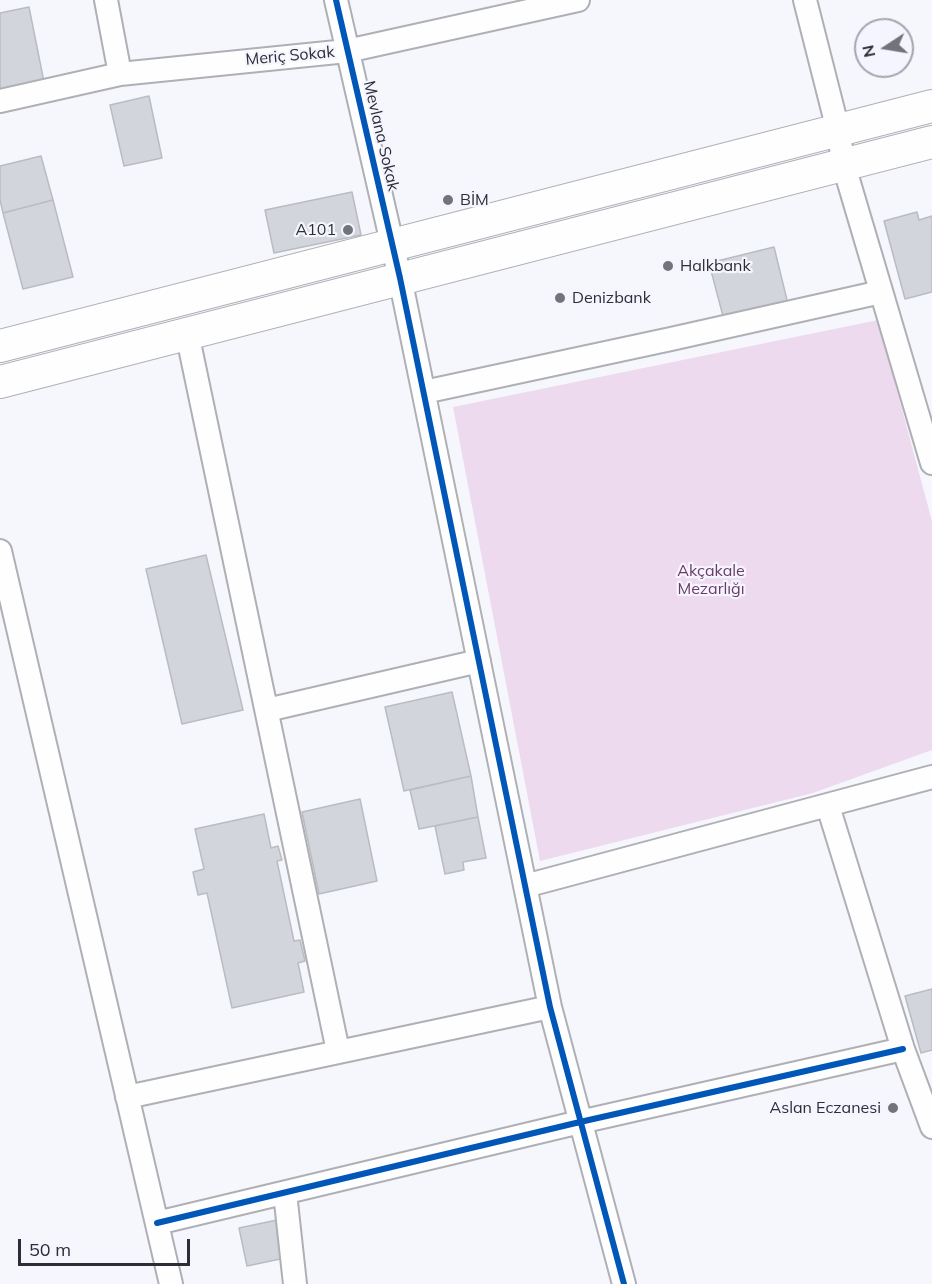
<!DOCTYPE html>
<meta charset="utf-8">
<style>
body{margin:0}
#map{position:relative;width:932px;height:1284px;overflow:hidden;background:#f6f7fc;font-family:Mulish,sans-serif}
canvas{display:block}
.north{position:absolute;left:854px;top:18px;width:60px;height:60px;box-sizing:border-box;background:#f4f5fe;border:2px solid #a4a5ae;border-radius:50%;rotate:258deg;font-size:16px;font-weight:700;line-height:24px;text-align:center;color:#2c2d35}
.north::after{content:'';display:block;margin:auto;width:21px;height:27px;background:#73747b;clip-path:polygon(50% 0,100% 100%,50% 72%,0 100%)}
.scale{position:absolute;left:18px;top:1239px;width:172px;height:27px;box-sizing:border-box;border:3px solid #2c2d35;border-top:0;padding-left:8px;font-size:18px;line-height:21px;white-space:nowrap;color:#2c2d35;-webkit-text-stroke:4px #f4f5fe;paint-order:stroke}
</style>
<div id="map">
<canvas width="932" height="1284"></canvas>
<div class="north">N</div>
<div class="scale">50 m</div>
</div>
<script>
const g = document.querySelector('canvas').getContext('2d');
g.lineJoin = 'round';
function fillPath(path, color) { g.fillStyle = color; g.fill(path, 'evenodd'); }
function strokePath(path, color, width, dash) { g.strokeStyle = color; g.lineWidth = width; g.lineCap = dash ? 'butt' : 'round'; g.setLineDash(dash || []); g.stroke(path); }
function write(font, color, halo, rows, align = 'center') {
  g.font = font + ' Mulish,sans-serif'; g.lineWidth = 4.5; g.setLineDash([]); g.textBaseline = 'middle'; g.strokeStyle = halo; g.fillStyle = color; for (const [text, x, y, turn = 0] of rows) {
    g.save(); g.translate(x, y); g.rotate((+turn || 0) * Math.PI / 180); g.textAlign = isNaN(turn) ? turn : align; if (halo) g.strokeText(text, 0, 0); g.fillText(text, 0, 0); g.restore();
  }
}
fillPath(new Path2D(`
 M878,320L932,521V750L813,793L540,861L453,407Z`), '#eedaee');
const building = new Path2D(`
 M29,7L44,82L0,91V13Z
 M149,96L162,158L124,166L110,105Z
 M41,156L53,200L3,213L0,200V166Z
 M352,192L361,235L274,253L265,210Z
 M53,200L73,277L23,289L3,213Z
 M917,212L919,220L932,216V292L905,299L884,221Z
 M774,247L788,304L724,320L709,263Z
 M206,555L243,710L182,724L146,569Z
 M452,692L471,776L404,791L385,707Z
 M471,776L478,817L419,829L410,790Z
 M360,799L377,881L319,894L302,812Z
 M264,814L271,848L278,846L282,860L277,861L294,941L300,940L305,961L298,963L304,992L232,1008L207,893L198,895L193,872L204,869L195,829Z
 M478,817L486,858L463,862L464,870L445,874L435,826Z
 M932,989V1050L921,1053L905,996Z
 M277,1220L285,1258L247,1266L239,1228Z`);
fillPath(building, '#d2d5db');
strokePath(building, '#babcc2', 1.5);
const minor = new Path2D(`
 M106,0L120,74
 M336,0L400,278L550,1007L624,1284
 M805,0L838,130L844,166L932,463
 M0,101L120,74L347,51L578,0
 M187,333L338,1051
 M424,392L671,339L881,292
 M0,551L171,1284
 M267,710L479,661
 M828,806L903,1049L932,1127
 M525,886L932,777
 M127,1097L550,1007
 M285,1193L295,1284
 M157,1223L580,1122L903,1049`);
const secondary = new Path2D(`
 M0,346L932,106
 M0,382L932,142`);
strokePath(minor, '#afb0b6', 26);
strokePath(secondary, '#afb0b6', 34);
strokePath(minor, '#fefeff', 22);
strokePath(secondary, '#fefeff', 32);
strokePath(new Path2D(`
 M336,0L400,278L550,1007L624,1284
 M157,1223L580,1122L903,1049`), '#0057b8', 6);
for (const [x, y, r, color] of [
 [448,200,6,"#73747b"],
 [348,230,6,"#73747b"],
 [668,266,6,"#73747b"],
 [560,298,6,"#73747b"],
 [893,1108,6,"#73747b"]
]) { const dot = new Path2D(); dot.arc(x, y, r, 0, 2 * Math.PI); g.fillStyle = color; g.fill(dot); strokePath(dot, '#f4f5fe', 2); }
write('16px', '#2c2d35', '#f4f5fe', [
 ["Meriç Sokak",290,56,-5],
 ["Mevlana Sokak",381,136,77]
]);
write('16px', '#2c2d35', '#f4f5fe', [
 ["BİM",460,200],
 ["A101",336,230,"right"],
 ["Halkbank",680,266],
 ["Denizbank",572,298],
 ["Aslan Eczanesi",881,1108,"right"]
], 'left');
write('16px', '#6d3a68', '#f4f5fe', [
 ["Akçakale",711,571],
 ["Mezarlığı",711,589]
]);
</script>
